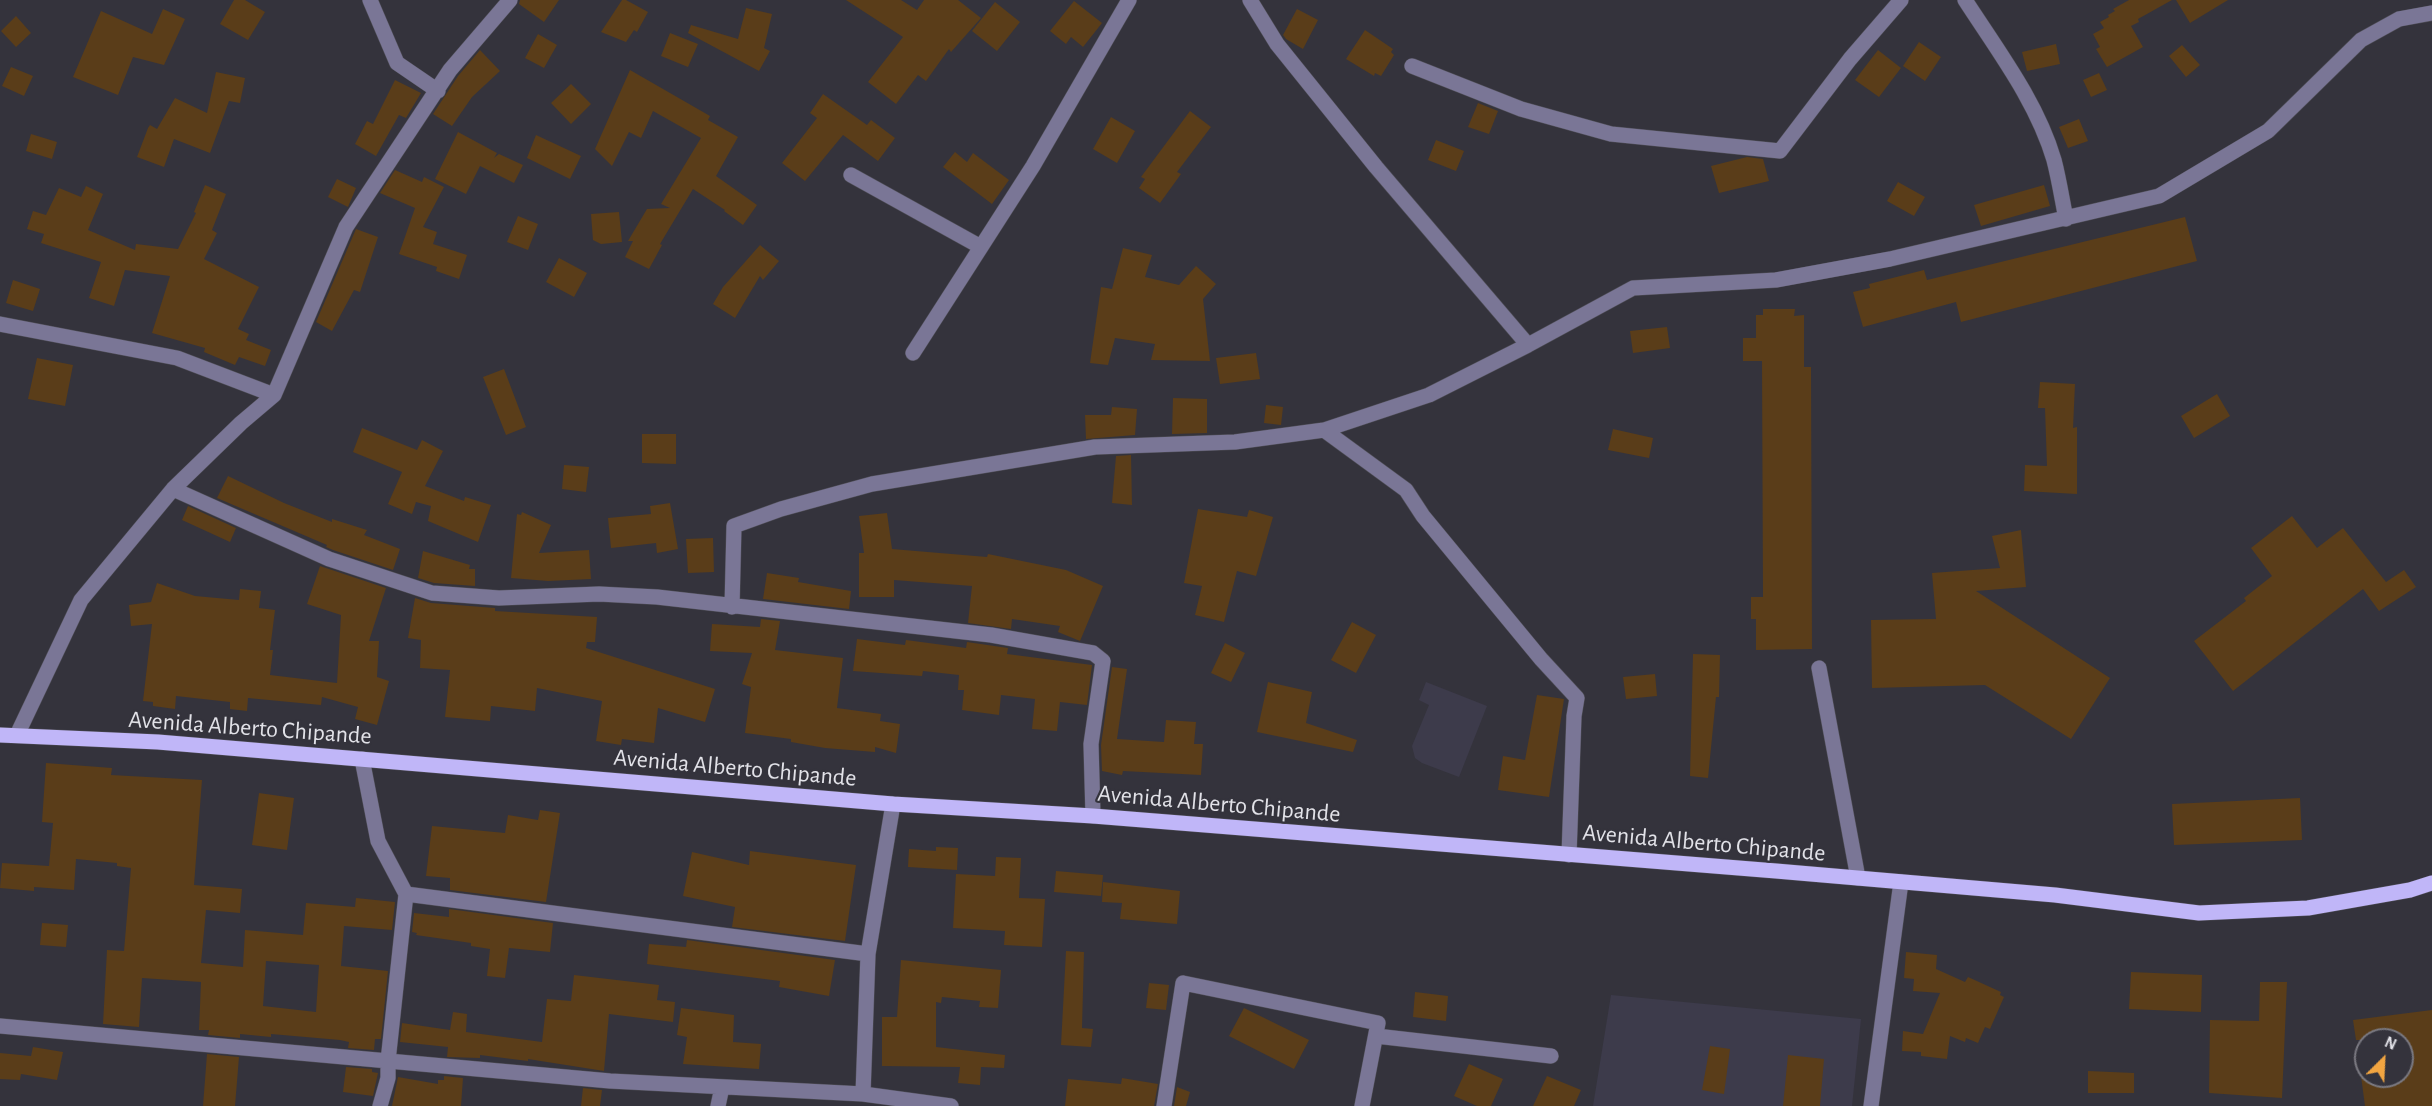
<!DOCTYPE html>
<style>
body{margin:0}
#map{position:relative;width:2432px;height:1106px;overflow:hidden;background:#34333c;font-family:"Alegreya Sans",sans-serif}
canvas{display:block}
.north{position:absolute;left:2354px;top:1028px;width:60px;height:60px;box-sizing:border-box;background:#34333c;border:2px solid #7a7981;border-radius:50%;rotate:24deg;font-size:16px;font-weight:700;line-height:24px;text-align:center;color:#e2e2e8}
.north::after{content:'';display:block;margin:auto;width:21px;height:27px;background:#f2a541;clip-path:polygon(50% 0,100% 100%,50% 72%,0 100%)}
</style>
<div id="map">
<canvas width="2432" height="1106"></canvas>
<div class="north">N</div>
</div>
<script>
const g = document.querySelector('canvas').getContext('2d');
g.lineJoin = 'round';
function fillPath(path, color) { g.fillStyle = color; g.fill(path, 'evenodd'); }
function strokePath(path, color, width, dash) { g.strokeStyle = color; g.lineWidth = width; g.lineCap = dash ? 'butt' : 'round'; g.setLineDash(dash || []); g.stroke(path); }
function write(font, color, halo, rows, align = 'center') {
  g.font = font + ' "Alegreya Sans",sans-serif'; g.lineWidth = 4.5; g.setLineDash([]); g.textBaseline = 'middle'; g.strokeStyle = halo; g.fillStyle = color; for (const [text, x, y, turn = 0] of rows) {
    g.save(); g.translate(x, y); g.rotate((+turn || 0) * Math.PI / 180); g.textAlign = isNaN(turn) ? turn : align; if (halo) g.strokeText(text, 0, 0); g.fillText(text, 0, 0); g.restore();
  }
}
fillPath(new Path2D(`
 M1426,682L1487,706L1459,777L1422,763L1415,758L1412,746L1429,705L1419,700Z
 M1611,995L1861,1019L1852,1106H1593Z`), '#3d3b4b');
fillPath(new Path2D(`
 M234,0H245L265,12L248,40L220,24Z
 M520,0H559L544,22L519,4Z
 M622,0H626L648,12L637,32L634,30L626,42L601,32Z
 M846,0H901L917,10L924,0H958L981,18L951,52L949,49L926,81L918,75L896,104L868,82L903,37Z
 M2129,0H2172L2138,19L2139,22L2131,26L2143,47L2107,67L2096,49L2100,47L2093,34L2104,28L2100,22L2109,17L2108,15L2115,11L2113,9Z
 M2176,0H2228L2190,23Z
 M1074,1L1102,23L1083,47L1071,37L1066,44L1050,31Z
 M995,2L1020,22L997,51L972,31Z
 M746,8L772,14L764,48L770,51L759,71L688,33L691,25L738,39Z
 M163,9L185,19L164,65L133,57L118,95L73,77L101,11L152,34Z
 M1297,9L1318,20L1303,49L1286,39L1283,35Z
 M16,16L31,33L16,47L1,31Z
 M1365,30L1393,49L1391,52L1394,55L1381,76L1375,73L1374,76L1346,59Z
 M670,33L698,44L688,67L661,56Z
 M538,34L557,45L544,68L525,58Z
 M1919,42L1941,57L1925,81L1903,66Z
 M2056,44L2060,64L2027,71L2022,52Z
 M2182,45L2200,65L2186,77L2169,56Z
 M480,50L500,71L472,97L452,126L433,114L458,76Z
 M1878,50L1901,68L1879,97L1855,80Z
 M11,67L33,76L24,96L2,86Z
 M630,70L710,116L708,120L738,137L716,176L757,205L743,225L724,211L725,210L693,189L660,244L662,245L649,269L625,257L633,241H628L647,209L670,208L661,204L701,138L653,111L641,138L629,132L612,166L595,149Z
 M216,72L245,78L240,103L229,101L210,153L174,139L164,167L137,157L148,128L150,125L157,129L175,98L207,113Z
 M2099,73L2107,90L2091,97L2083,80Z
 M395,80L421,93L406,118L399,115L376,156L355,144L367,121L373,124Z
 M571,84L591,104L571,124L551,103Z
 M823,94L867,125L871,120L895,138L878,161L843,135L805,181L782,163L817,118L810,113Z
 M1478,103L1498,111L1489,134L1468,127Z
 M1190,111L1211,127L1177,172L1181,174L1160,203L1139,188L1145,179L1141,177Z
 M1111,117L1135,131L1117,163L1093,149Z
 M2079,119L2088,141L2068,148L2059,127Z
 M458,132L497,153L494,158L499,154L523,165L514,183L480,166L466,194L435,179Z
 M31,134L57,142L52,159L26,151Z
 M536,135L581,156L570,179L527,158Z
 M1436,140L1464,151L1456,171L1428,160Z
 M955,152L967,162L973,153L1009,180L992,204L943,167Z
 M1747,157L1763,159L1769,181L1719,193L1711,166Z
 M395,170L422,182L424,177L444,187L423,227L437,232L433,244L467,255L459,279L436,271L437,267L399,254L415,208L380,193Z
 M337,179L356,188L348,207L328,197Z
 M1898,182L1925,197L1914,216L1887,201Z
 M205,185L226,194L212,230L217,233L204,259L259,287L238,329L249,334L246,340L271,350L265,366L239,357L235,365L204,352L205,348L152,333L170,276L125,270L114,306L89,298L101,262L41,243L44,234L27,229L33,211L46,215L59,188L81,197L86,186L103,194L88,230L135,250L136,244L178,249L196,213L194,212Z
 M2044,185L2050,206L1981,226L1974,205Z
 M619,212L622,242L601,244L593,240L591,214Z
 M518,216L538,224L528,250L507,242Z
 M2185,217L2197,261L1961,322L1956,302L1863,327L1853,292L1870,288L1869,284L1924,270L1927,280Z
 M356,229L378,237L360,292L354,290L332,331L316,322Z
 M760,245L779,261L763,280L760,276L735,318L713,304L723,287Z
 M1123,248L1152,255L1145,277L1179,285L1196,266L1216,284L1203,299L1210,361L1151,360L1155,344L1115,338L1108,365L1090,363L1101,287L1112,289Z
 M559,258L587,273L574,297L546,282Z
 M13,280L40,289L33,311L6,303Z
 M1763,309H1795L1794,316L1804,315V367H1811L1812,649L1756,650V619H1751V597H1763L1762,361H1743V338H1756V315H1763Z
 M1667,327L1670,348L1633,353L1630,331Z
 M1256,353L1260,379L1220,384L1216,358Z
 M37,358L73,365L65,406L28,399Z
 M504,369L526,427L506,435L483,377Z
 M2040,382L2075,384L2073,428L2077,427V494L2024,491L2025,465L2047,466L2045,408H2038Z
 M2217,394L2230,416L2194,438L2181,416Z
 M1173,398L1207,399V433L1172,434Z
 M1266,405L1283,407L1281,425L1264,423Z
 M1112,407L1137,409L1135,435L1086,439L1085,415H1111Z
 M362,428L417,450L422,440L443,451L425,486L464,501L465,497L491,505L478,542L428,521L431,506L416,502L412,514L388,504L402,472L353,452Z
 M1613,429L1653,438L1649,458L1608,450Z
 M642,434H676V464L642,463Z
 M1131,455L1132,505L1112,503L1116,456Z
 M564,465L589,467L586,492L562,489Z
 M228,476L284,503L332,522V519L367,530L364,535L400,549L393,570L333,550L326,547L327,545L217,498Z
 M670,503L678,549L657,553L656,543L611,548L608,518L651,514L650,506Z
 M188,506L236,528L230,542L182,520Z
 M1198,509L1247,517L1249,510L1273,517L1256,576L1237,571L1224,622L1195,615L1202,586L1184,583Z
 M522,512L551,525L539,553L589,550L591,579L548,581L511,578L517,514L521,515Z
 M887,513L892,549L987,557L988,554L1066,570L1103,586L1080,641L1058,632L1060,626L1012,619L1011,629L968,623L972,586L894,580V597H859V553H864L859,516Z
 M2292,516L2317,548L2343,528L2386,582L2404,570L2416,587L2379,611L2363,589L2233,691L2194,641L2246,601L2244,598L2272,576L2251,548Z
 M2021,530L2026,587L1976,591L2110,678L2071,739L1985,685L1872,688L1871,620L1936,619L1932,573L2000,568L1992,536Z
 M713,538L714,572L688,573L686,539Z
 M423,551L470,565L469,569H475V586L434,583L418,578Z
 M320,566L386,588L369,641H379L377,677L389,681L377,725L355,719L358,707L322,697L321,705L248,698L247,711L230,709V702L176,696L175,709L153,706V702L143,701L152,624L131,626L129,605L151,602L157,583L195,596L239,600L240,589L261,591L259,608L275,610L270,650H273L270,675L337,683L341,615L307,604Z
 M767,573L799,578L798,582L851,591L849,609L763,599Z
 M415,598L431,603L495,608V611L597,617L595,642H587L586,648L715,689L705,722L658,708L654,743L622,739L621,745L596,741L602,701L537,688L535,711L491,706L490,721L445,717L450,670L420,668L421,640L408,638Z
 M761,619L780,621L775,650L843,658L837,708L881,714L880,721L900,724L896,753L875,747V752L825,748L791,742V739L745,733L751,687L742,684L752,653L710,651L712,624L760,627Z
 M1352,622L1376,635L1356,673L1331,660Z
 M857,639L905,645L906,640L966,648L967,642L1008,648L1007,654L1092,665L1087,705L1060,702L1057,731L1032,729L1035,699L1001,695L999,715L962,710L964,690H958L959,675L923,671L922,676L853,671Z
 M1225,643L1245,653L1231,682L1211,673Z
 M1693,654L1720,655L1719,697H1716L1708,778L1690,776Z
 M1112,667L1127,669L1117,739L1164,742L1166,720L1196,722L1194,744H1203L1201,775L1123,771L1122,775L1102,771L1101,745Z
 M1655,674L1657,696L1626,699L1623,677Z
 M1268,682L1312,692L1306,723L1357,740L1353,752L1257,732Z
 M1537,695L1564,699L1549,797L1498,790L1503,756L1525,760Z
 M46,763L112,768L111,775L202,780L194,885L242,889L240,913L206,910L201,963L243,967L245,930L303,935L306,903L355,907L356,898L395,902L392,930L344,926L341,966L388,971L381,1039H375L374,1050L348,1048L349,1042L340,1040L271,1034V1037L240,1034V1038L208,1035L209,1030H199L201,982L142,978L139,1027L103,1024L107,950L124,951L131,868L117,866V863L76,859L74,890L34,887V891L0,888L2,863L49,866L53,823L42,822ZM266,961L319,965L316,1012L263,1006Z
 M259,793L294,798L287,850L252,845Z
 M2300,798L2302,840L2174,845L2172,804Z
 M540,810L560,813L546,902L450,890V878L426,876L432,826L505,833L508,815L538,820Z
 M936,847L958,848L957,870L908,867L909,849L936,851Z
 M750,851L856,865L845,941L732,927L735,907L683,896L692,852L749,865Z
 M996,857L1021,858L1019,898L1045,899L1042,947L1004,945L1005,931L953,928L956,874L995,876Z
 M1056,871L1103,875L1101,896L1054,892Z
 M1103,882L1180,891L1177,924L1120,919L1122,903L1102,902Z
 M449,909L553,923L550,952L509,948L505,978L487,976L490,949L471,946V943L416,935L417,933L412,932L414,913L449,917Z
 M42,923L68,925L66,947L40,945Z
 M687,940L835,960L829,996L779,987L780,981L647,964L649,944L686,947Z
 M1066,951L1084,952L1082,1028L1093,1029L1091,1047L1061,1045Z
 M1906,952L1937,955L1936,969L1965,982L1968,977L2001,992L2000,995L2004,997L1990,1029L1985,1027L1978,1043L1966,1038L1965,1042L1950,1036L1947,1059L1921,1056V1052L1902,1051L1903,1031L1923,1034L1940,993L1913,991L1914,979L1904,978Z
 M901,960L1001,970L998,1008L979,1007L980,1001L942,997L941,1003L936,1002V1047L1005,1055L1004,1068L981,1067L980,1085L958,1083L960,1067L882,1066V1017H897Z
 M2131,972L2202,975L2201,1012L2129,1009Z
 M574,975L659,985L657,1000L675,1002L673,1022L609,1014L604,1071L528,1059V1061L480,1055V1058L447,1057L448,1047L400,1042L402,1023L450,1030L453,1012L467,1014L466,1032L542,1042L547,999L571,1001Z
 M2260,982H2287L2282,1098L2209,1093L2210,1020L2259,1021Z
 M1149,983L1169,985L1166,1010L1146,1008Z
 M1415,992L1448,996L1446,1021L1413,1017Z
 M681,1008L734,1015L733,1042L761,1044L759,1069L683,1064L687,1037L677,1035Z
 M1244,1008L1309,1040L1294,1069L1229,1036Z
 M2432,1010V1106H2365L2361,1076H2402V1040H2356L2353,1020Z
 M1710,1046L1730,1049L1724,1094L1702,1090Z
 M33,1047L63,1052L57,1080L21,1074L20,1080L0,1079V1053L31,1056Z
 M207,1054L239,1057L235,1106H203Z
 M1788,1055L1824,1059L1820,1106H1783Z
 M1469,1064L1503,1079L1491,1106H1477L1454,1096Z
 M346,1067L372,1069V1072L378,1073L373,1096L343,1092Z
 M2088,1071L2134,1073V1093H2088Z
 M444,1076L463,1078L461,1106H392L398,1077L438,1084V1080H444Z
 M1547,1076L1581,1090L1574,1106H1533Z
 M1122,1078L1158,1084L1154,1106H1065L1068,1079L1121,1084Z
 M1177,1087L1190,1092L1186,1106H1174Z
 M583,1088L602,1090L600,1106H581Z`), '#5a3d19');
const minor = new Path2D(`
 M370,0L397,63L438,91
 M1250,0L1277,44L1376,167L1528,345
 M1965,0C1998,51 2037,102 2054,160C2059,179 2062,199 2066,219
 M1412,66L1521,109L1611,134L1780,151L1850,59L1901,0
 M851,175L981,247
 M0,324L177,358L274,395
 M913,353L1033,166L1129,0
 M1324,430L1406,490L1423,516L1541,659L1577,698L1574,716L1569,855
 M173,489L329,559L432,593L499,598L599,594L657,597L991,635L1093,653L1103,661L1091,744L1093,816
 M732,607L734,526L781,509L872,484L1095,447L1235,442L1324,430L1429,395L1528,345L1633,288L1776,280L1890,259L2159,196L2268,131L2361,40L2399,19L2432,13
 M1819,668L1858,878
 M17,735L81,600L173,489L241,423L274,395L346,227L450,70L510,0
 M362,759L378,841L406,894L868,954
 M0,1026L610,1081L863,1094L951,1106
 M1376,1036L1551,1056
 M863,1094L868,954L893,804
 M380,1106L388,1078V1061L406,894
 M718,1106L722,1087
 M1164,1106L1183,983L1378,1023L1362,1106
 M1871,1106L1901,882`);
const major = new Path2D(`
 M0,735L158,742L893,804L1093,816L1776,871L2055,895L2199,913L2308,908L2410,890L2432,883`);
strokePath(minor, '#504f58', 16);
strokePath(major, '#504f58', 16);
strokePath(minor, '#7a7696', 15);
strokePath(major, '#c0b6f8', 15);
write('24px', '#e2e2e8', '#34333c', [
 ["Avenida Alberto Chipande",250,728,4],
 ["Avenida Alberto Chipande",735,768,5],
 ["Avenida Alberto Chipande",1219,804,5],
 ["Avenida Alberto Chipande",1704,843,5]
]);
</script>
